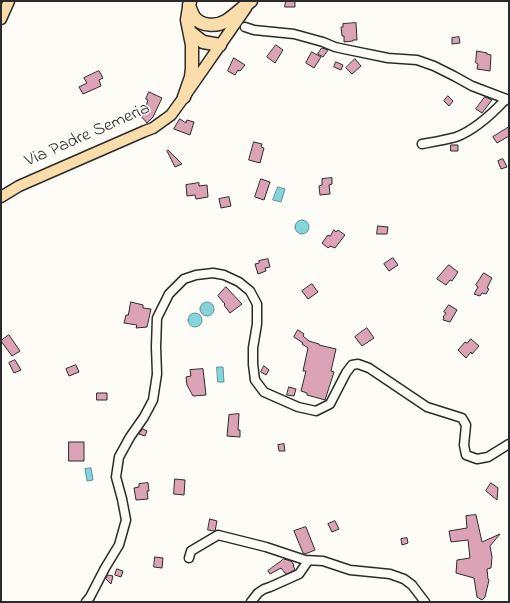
<!DOCTYPE html>
<style>
body{margin:0}
#map{position:relative;width:510px;height:603px;overflow:hidden;background:#fdfcf7;font-family:"Indie Flower",sans-serif}
canvas{display:block}
.frame{position:absolute;inset:0;border:2px solid #2b2b2b;pointer-events:none}
</style>
<div id="map">
<canvas width="510" height="603"></canvas>
<div class="frame"></div>
</div>
<script>
const g = document.querySelector('canvas').getContext('2d');
g.lineJoin = 'round';
function fillPath(path, color) { g.fillStyle = color; g.fill(path, 'evenodd'); }
function strokePath(path, color, width, dash) { g.strokeStyle = color; g.lineWidth = width; g.lineCap = dash ? 'butt' : 'round'; g.setLineDash(dash || []); g.stroke(path); }
function write(font, color, halo, rows, align = 'center') {
  g.font = font + ' "Indie Flower",sans-serif'; g.lineWidth = 3; g.setLineDash([]); g.textBaseline = 'middle'; g.strokeStyle = halo; g.fillStyle = color; for (const [text, x, y, turn = 0] of rows) {
    g.save(); g.translate(x, y); g.rotate((+turn || 0) * Math.PI / 180); g.textAlign = isNaN(turn) ? turn : align; if (halo) g.strokeText(text, 0, 0); g.fillText(text, 0, 0); g.restore();
  }
}
const water = new Path2D(`
 M278,187L285,189L281,202L273,200Z
 M295 227a7 7 0 1 1 14 0a7 7 0 1 1-14 0Z
 M200 309a7 7 0 1 1 14 0a7 7 0 1 1-14 0Z
 M188 320a7 7 0 1 1 14 0a7 7 0 1 1-14 0Z
 M217,367H223L224,382H218Z
 M91,468L93,480L87,481L85,469Z`);
fillPath(water, '#83d4db');
strokePath(water, '#609095', 1);
const building = new Path2D(`
 M286,1H295V7H285Z
 M356,23L357,40H353V41L344,42V36H342L341,27H343V24Z
 M459,37L460,43L452,44V38Z
 M276,45L283,50L275,63L267,57Z
 M322,48L328,50L323,57L318,54Z
 M477,51L487,53V54L491,55L490,71L477,69L478,64L476,63Z
 M312,52L321,57L314,68L306,63Z
 M234,58L245,65L240,71L238,70L235,75L228,71Z
 M355,59L361,66L352,74L346,68Z
 M336,62L343,65L341,70L334,67Z
 M99,71L103,78L99,80L101,86L83,94L79,87L87,83L84,78Z
 M149,92L162,98L153,117L147,123L140,115L149,107L146,106L148,100L146,99Z
 M448,96L453,101L449,106L444,101Z
 M485,97L492,100L482,113L476,109Z
 M180,119L186,123L187,120L194,122L190,135L174,129Z
 M509,127V136L497,143L493,137Z
 M254,142L262,144L261,147L264,148L260,163L249,160Z
 M451,145H458V151H451Z
 M168,150L182,164L175,167L167,151Z
 M503,159L507,167L501,169L498,161Z
 M332,178V184L329,185L330,194L320,195L319,186L322,185V179Z
 M261,179L270,182L264,200L255,197Z
 M199,183V186L207,185L208,197L196,199L195,195L187,196L186,185Z
 M229,197L231,206L221,208L219,199Z
 M378,226L388,227L387,234H377Z
 M334,230L336,232L338,230L345,235L335,248L330,246L328,248L322,243L328,235L330,236Z
 M393,258L398,265L389,271L384,264Z
 M268,259L270,267L265,268L266,271L258,274L255,264L259,263V261Z
 M449,265L458,272L452,281L450,280L446,285L437,279Z
 M484,273L492,278L487,288L489,289L486,294L482,293L480,296L474,294L478,287L476,285Z
 M312,284L318,292L308,299L302,291Z
 M226,287L242,304L230,313L224,305L225,304L218,296Z
 M131,302L143,305V308L151,309L147,327L136,328L137,325L124,323L126,315H128Z
 M449,305L457,310L450,322L443,320L444,318L443,317L446,313L444,312Z
 M367,328L374,338L362,346L355,337Z
 M298,330L304,334L303,336L309,341L319,344V345L336,349L331,371L334,372L325,400L307,395V393L301,391L306,371H303L308,348L302,344L303,343L294,337Z
 M9,335L20,351L12,356L1,341Z
 M471,339L479,346L472,354L471,352L466,358L458,350L465,342L467,343Z
 M15,360L21,370L14,373L9,363Z
 M76,365L79,372L69,376L66,369Z
 M264,366L269,370L266,375L261,372Z
 M203,369L206,395L193,396L187,385L186,377L191,376L190,370Z
 M289,387L296,389L294,396L287,395Z
 M97,393H107V400H97Z
 M239,414L238,430H240V437L227,436L229,415Z
 M143,429L147,431L145,436L139,434Z
 M69,442H84V461H69Z
 M284,444L285,451H279L278,445Z
 M175,479L185,480L184,495L174,494Z
 M148,483L149,491H147L148,499L136,500L134,488L139,487V484Z
 M491,483L498,488L497,500L486,491Z
 M476,515L482,542L500,534L490,546L492,557L491,568L487,569L488,579L489,580L485,597L482,600L477,597L474,578L456,573L457,560L470,558L468,540L451,542L449,531L467,528L466,516Z
 M210,519L217,521L215,531H214L208,530Z
 M335,521L339,529L332,532L328,524Z
 M306,527L315,550L305,554L303,553L294,531Z
 M407,538L408,543L402,545L401,539Z
 M155,557L163,558L162,568L154,567Z
 M284,559L291,561L294,565H293L295,570L287,574L285,573L281,568L270,574L268,571Z
 M117,569L123,571L121,577L115,575Z
 M108,575L113,576L111,584L106,579Z`);
fillPath(building, '#dba3b5');
strokePath(building, '#2b2b2b', 1);
const minor = new Path2D(`
 M245,27L254,30L294,34L323,42L335,47L344,49L388,58L417,60L434,66L454,76L472,86L509,100
 M422,144C433,142 445,140 456,137C475,130 492,114 506,99
 M189,558L191,551L218,535L266,547L305,560L323,561L350,570L390,574L404,579L412,585L425,602
 M86,602L90,597L105,568L119,545L126,520L122,499L116,477L119,457L130,437L144,417L153,400L157,374L156,347L157,318L169,294L184,279L196,275L213,273L224,275L239,282L250,291L257,304V324L253,348V364L255,380L264,392L298,407L316,411L330,404L346,373L352,365L358,364L369,368L427,407L462,418L466,425L464,445L466,455L477,459L488,457L509,444
 M251,602L258,593L264,589L270,587L299,574L308,561`);
const major = new Path2D(`
 M1,19L9,1
 M1,197L19,186L145,131L153,128L171,115L184,97L246,8`);
const highway = new Path2D(`
 M189,5C190,9 192,13 194,17C201,26 216,27 226,21C234,16 243,7 251,1
 M190,32L203,42L220,45
 M184,97L191,77L192,68V45L187,20L190,1`);
strokePath(minor, '#2b2b2b', 11);
strokePath(major, '#2b2b2b', 13);
strokePath(highway, '#2b2b2b', 15);
strokePath(minor, '#fdfcf7', 8);
strokePath(major, '#faddab', 10);
strokePath(highway, '#faddab', 12);
write('18px', '#2b2b2b', '#fdfcf7', [
 ["Via Padre Semeria",88,136,-24]
]);
</script>
